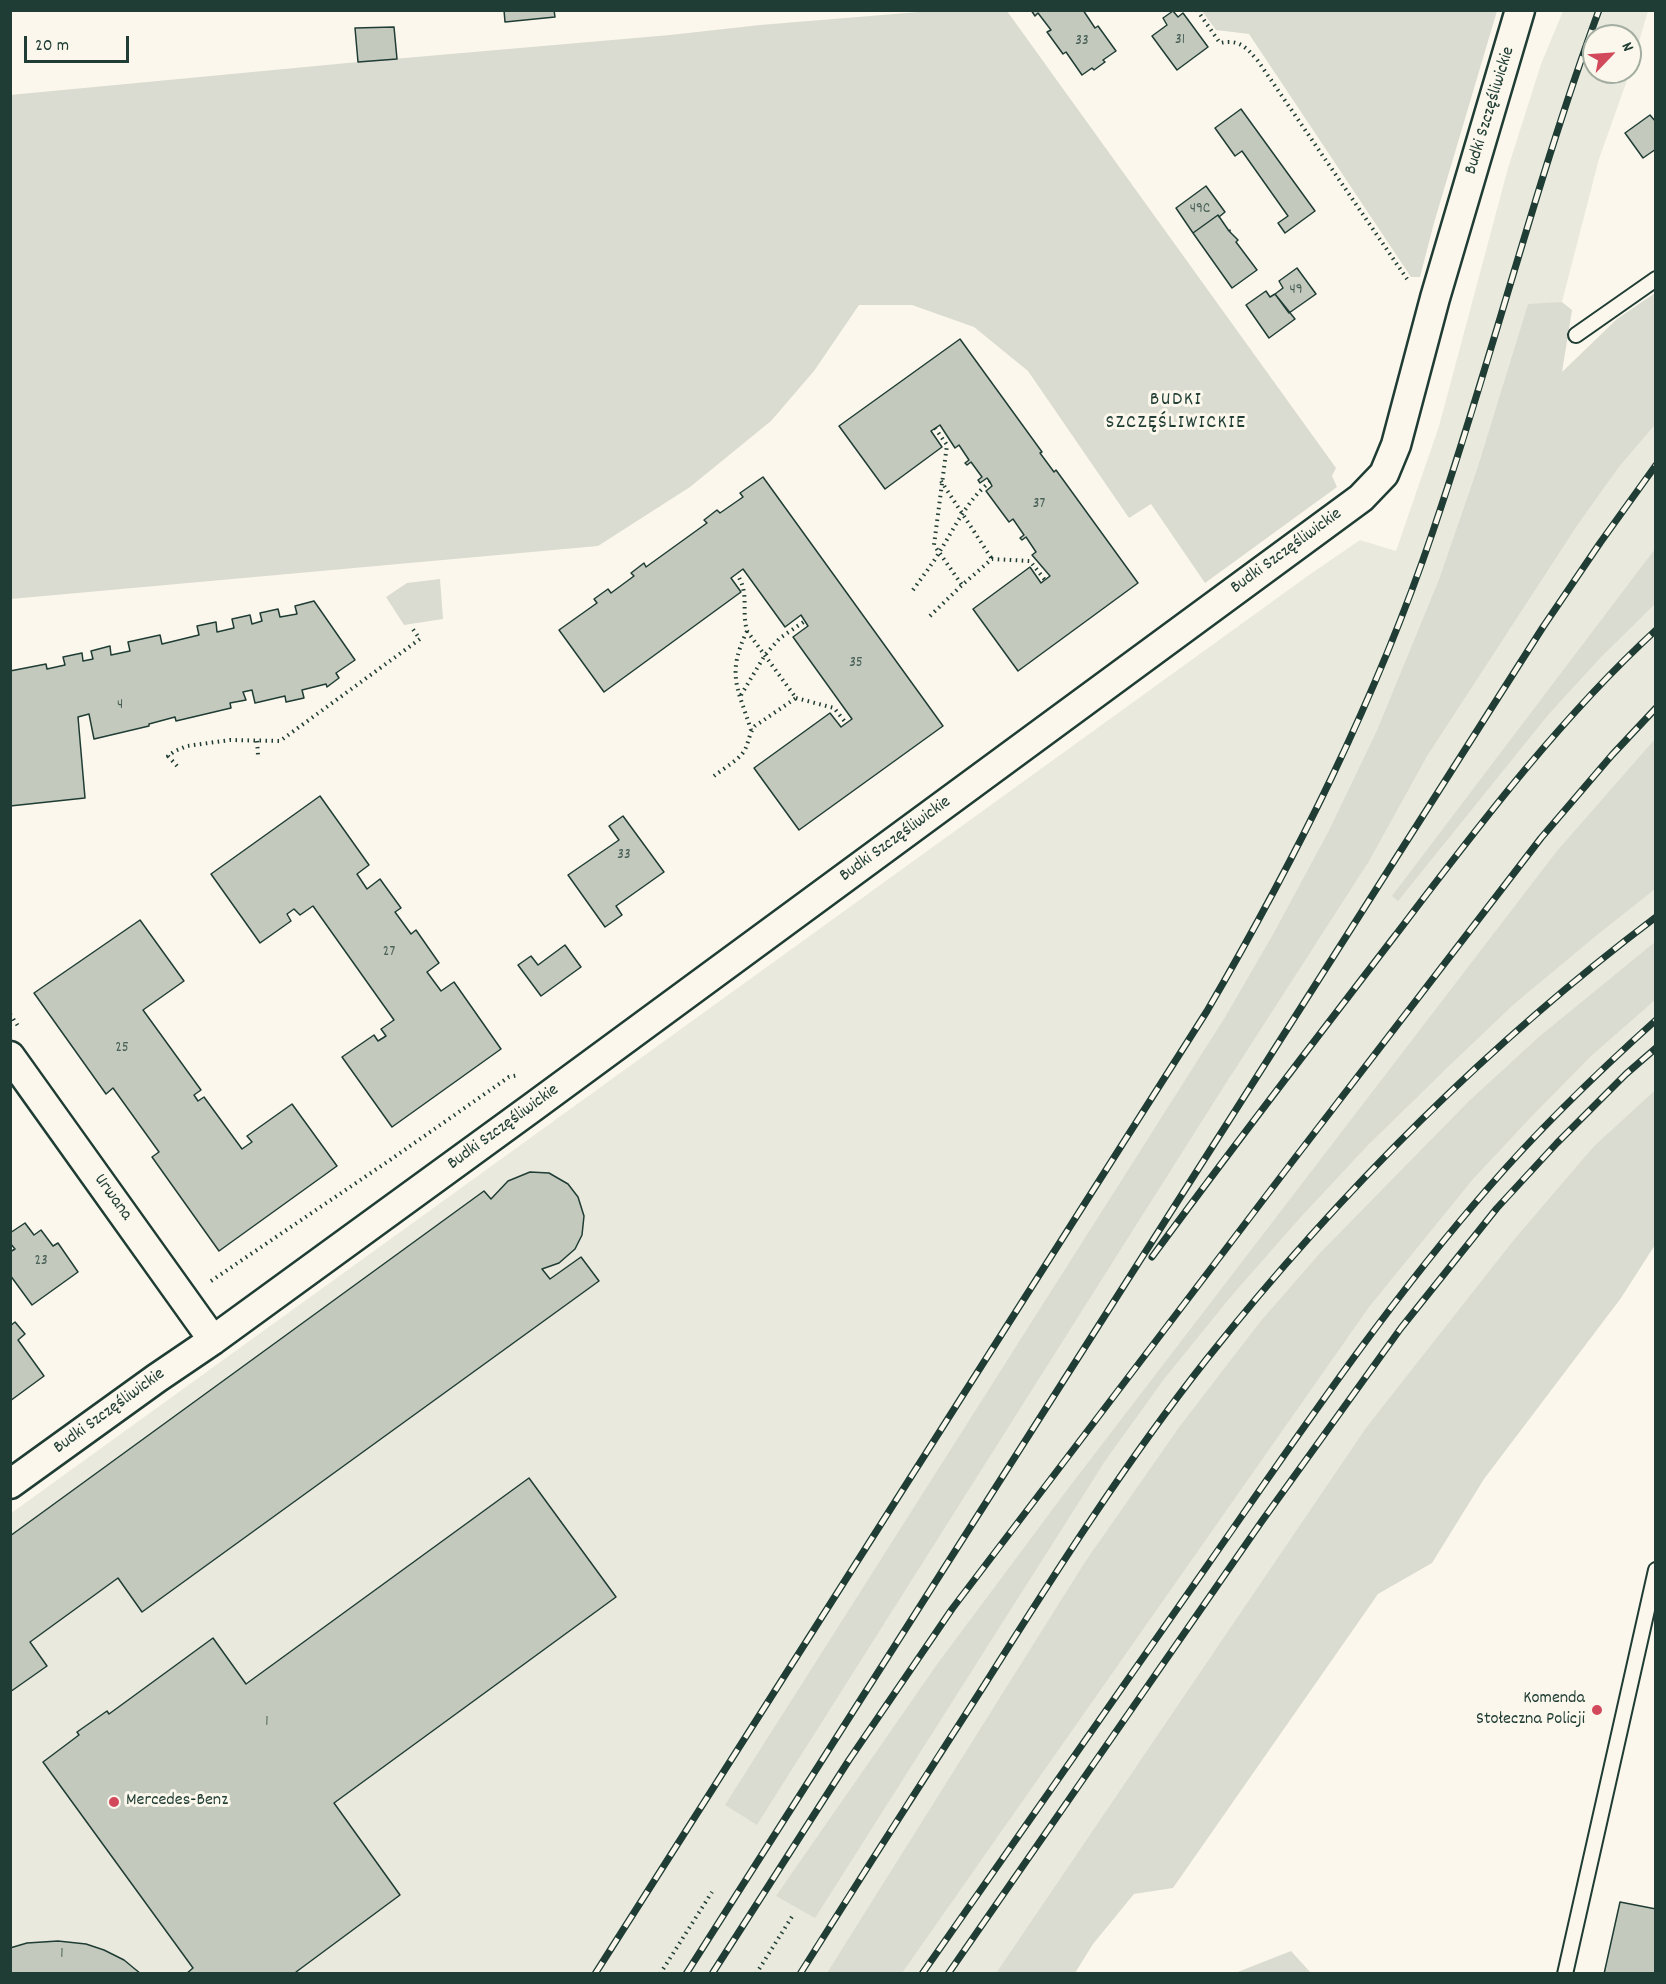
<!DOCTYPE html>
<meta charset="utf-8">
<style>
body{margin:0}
#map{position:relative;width:1666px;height:1984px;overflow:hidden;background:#fbf7ec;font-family:Dekko,sans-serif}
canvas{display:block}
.frame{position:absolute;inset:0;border:12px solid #1f3d34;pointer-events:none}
.north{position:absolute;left:1582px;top:24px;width:60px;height:60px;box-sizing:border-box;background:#fbf7ec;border:2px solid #a3ada2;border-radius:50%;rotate:65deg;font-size:16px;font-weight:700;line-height:24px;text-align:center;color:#1f3d34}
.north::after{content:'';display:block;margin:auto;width:21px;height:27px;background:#d1495b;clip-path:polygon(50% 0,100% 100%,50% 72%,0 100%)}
.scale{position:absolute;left:24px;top:36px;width:105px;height:27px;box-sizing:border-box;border:3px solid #1f3d34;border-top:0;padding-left:8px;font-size:18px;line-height:21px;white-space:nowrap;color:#1f3d34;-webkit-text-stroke:4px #fbf7ec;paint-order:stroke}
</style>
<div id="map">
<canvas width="1666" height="1984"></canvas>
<div class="frame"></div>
<div class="north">N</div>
<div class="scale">20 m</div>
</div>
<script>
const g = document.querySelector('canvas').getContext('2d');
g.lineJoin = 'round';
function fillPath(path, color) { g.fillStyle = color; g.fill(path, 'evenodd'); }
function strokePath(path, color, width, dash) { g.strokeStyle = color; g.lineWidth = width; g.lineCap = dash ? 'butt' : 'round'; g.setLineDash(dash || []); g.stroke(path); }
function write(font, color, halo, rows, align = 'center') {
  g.font = font + ' Dekko,sans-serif'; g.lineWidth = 6; g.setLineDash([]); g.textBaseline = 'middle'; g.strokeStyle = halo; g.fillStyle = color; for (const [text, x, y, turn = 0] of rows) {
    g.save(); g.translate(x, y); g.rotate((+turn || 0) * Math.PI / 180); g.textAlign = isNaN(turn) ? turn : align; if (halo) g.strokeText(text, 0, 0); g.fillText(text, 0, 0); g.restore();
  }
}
fillPath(new Path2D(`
 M1563,11H1648L1630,72V36H1594V72H1630L1599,159L1562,302L1528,305L1477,469L1439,579L1377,730L1328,832L1273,934L757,1825L1230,1077L1319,885L1426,758L1577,526L1619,467L1655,425V1090L1594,1146L1365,1429L996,1973H11L10,1514L1309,575L1360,540L1396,551L1439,426L1508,168L1541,64Z`), '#eae9de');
fillPath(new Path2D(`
 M931,11H1007L1336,468L1332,476L1337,487L1205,583L1151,504L1129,518L1028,371L974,327L912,305H859L814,371L771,421L690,487L598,546L11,599L10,95L358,62L670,35L760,25Z
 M1202,11H1497L1434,223L1420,277H1411L1249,34L1216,30Z
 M1655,293V425L1619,467L1577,526L1426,758L1369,861L1230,1077L757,1825L725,1805L1222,1022L1273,934L1328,832L1377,730L1439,579L1477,469L1528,304L1562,302L1572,310L1562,372L1617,319Z
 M1655,549V604L1601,657L1548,715L1398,901L1392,896Z
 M440,579L443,619L404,625L386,597L407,583Z
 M1655,739V889L1597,935L1514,1004L1450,1065L1368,1145L1299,1219L1233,1294L1164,1379L1105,1461L815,1918L776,1896L938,1663L1067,1490L1557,851Z
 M1655,942V1000L1591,1056L1532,1116L1473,1179L1369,1307L902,1973H827L1085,1562L1180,1426L1260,1322L1321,1252L1469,1101L1540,1036Z
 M1655,1090V1245L1621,1298L1484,1479L1432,1563L1378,1594L1173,1888L1134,1894L1093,1944L1075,1973H996L1365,1429L1513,1241L1594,1146Z
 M1291,1951L1311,1973H1235Z`), '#dbdcd1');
const building = new Path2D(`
 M504,10H554L555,17L505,22Z
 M1031,10H1083L1095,28L1098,26L1116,51L1103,60L1105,62L1094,70L1092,68L1082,75L1066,52L1063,54L1047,32L1051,30L1038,13L1035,16Z
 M1173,11L1178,17L1183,13L1208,47L1177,70L1152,36L1167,25L1163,18Z
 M394,27L397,59L358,62L355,28Z
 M1241,109L1315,211L1285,233L1278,223L1288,216L1242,151L1235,156L1215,128Z
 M1650,115L1656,122V149L1643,158L1625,133Z
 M1206,186L1225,212L1219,217L1218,215L1193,233L1176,208Z
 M1218,215L1229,231L1230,230V232L1238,240L1236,242L1257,270L1232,288L1193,233Z
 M1297,268L1316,294L1289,313L1275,294L1283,288L1279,281Z
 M1266,291L1270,297L1275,294L1295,319L1269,338L1246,305Z
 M960,339L1042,452L1040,453L1054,472L1056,470L1138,583L1018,671L973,609L1030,567L1041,583L1050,576L1032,555L1036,552L1026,537L1022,540L1020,538L1024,535L1013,519L1009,522L986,491L992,486L990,482L987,478L980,483L978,480L982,477L971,462L967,465L965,463L969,460L959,445L955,448L940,425L931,431L942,447L885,489L839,426Z
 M763,477L943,726L799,830L754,768L830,713L841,727L852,719L793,637L808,626L801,615L785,627L743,569L731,578L741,592L604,692L559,630L597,603L594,599L608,589L611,593L634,576L631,573L644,563L646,567L707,523L704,520L717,510L720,513L743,497L740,493Z
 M314,601L355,660L336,673L339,678L327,687L326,684L302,690L304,698L286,702L285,696L255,703L252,690L243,692L246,700L230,703L231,708L176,721L175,717L149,724V726L94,739L89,714L78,717L85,798L10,806V671L46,664L47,669L65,665L63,657L82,653L83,661L93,659L91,651L110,646L111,655L130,651L128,642L160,635L162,644L199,635L197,626L216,622L217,632L234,628L232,619L250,615L252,624L262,621L260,613L278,609L280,617L297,614L295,606Z
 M320,796L369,865L357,874L367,889L380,879L401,908L395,912L411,934L416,930L439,963L427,972L441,991L454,982L501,1049L392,1127L342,1057L374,1035L378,1041L386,1036L381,1029L394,1020L313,906L300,915L294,909L287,914L291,921L260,943L211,874Z
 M623,816L664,872L616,906L622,915L605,927L568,875L619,840L609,826Z
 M140,920L184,981L143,1010L201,1090L194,1095L198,1101L204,1097L242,1149L252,1142L247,1136L292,1104L337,1166L219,1251L152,1157L159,1152L113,1088L106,1094L34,993Z
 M565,945L581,967L541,996L518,965L531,956L538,965Z
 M530,1172L549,1173L568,1184L578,1197L584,1216L582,1235L575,1249L559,1263L542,1269L550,1279L581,1257L599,1281L142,1612L118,1578L30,1642L47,1666L10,1692V1536L484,1191L491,1199L508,1181Z
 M25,1223L34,1235L41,1230L53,1246L58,1243L78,1272L32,1305L10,1275V1252L15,1249L10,1243V1233Z
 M15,1322L25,1334L18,1340L44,1376L10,1401V1326Z
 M529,1478L616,1597L334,1803L400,1895L296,1972L297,1974H186L193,1968L43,1762L79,1735L77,1732L107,1711L109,1714L213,1638L246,1684Z
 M1620,1902L1656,1909V1974H1604Z
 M58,1941L86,1944L104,1950L124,1960L141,1974H10V1948L27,1943Z`);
fillPath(building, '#c4c9be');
strokePath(building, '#1f3d34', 1.5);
const lane = new Path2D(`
 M1576,335L1656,279
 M1565,1974L1656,1570`);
const street = new Path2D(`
 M10,1056L213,1340
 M10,1484L157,1378L213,1340L533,1107L1361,498L1384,474L1396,445L1435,298L1520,10`);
strokePath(lane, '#1f3d34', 18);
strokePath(street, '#1f3d34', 33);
strokePath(new Path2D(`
 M1197,10L1220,43C1239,39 1246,47 1258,61L1407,279
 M935,428L947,445L934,545L962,585
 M941,481L992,559
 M913,590C922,577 932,565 940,551C955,527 968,499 990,482
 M930,616L962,585L992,559L1030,561L1045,580
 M747,631C726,675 738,688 751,730
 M741,695L765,655L780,638L805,621
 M796,698L834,708L846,723
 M257,741L258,755
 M177,766L168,756L175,751L187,746L230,740L280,741L420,639L412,628
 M714,776C723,769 735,762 742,754C749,746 748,734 755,726L796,698L747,631C741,609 750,595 737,574
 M10,1014L18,1026
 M211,1281L390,1160L509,1077L518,1075
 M660,1974L712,1892
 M756,1974L793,1915`), '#1f3d34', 4, [1.5, 4.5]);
strokePath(lane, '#fbf7ec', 14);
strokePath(street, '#fbf7ec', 28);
const rail = new Path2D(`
 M1152,1257C1231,1149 1313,1043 1394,937C1475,831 1557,721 1656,630
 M595,1974L1207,1011C1296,858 1376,699 1433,531C1492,359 1536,181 1599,10
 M686,1974L1543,627L1600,543L1656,465
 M712,1974L849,1760L952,1609L1295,1158L1541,838L1612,755L1656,708
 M800,1974C861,1877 923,1780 985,1684C1055,1573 1125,1463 1206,1360C1337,1195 1488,1044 1656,917
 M922,1974C1017,1838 1112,1702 1207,1566C1297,1437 1385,1306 1489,1187C1540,1128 1597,1073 1656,1020
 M948,1974L1262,1521L1401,1328L1497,1208L1557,1143L1626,1074L1656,1048`);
strokePath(rail, '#1f3d34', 7);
strokePath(rail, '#fbf7ec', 4.5, [14]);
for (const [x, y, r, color] of [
 [1597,1710,6,"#d1495b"],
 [114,1802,6,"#d1495b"]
]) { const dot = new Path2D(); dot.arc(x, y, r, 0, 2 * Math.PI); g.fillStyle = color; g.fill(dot); strokePath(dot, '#fbf7ec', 2); }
write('15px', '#486056', null, [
 ["31",1180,41],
 ["33",1082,42],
 ["49C",1200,210],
 ["49",1296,291],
 ["37",1039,505],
 ["35",856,664],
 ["4",120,706],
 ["33",624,856],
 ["27",389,953],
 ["25",122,1049],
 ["23",41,1262],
 ["1",267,1723],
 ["1",62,1955]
]);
write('18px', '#1f3d34', '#fbf7ec', [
 ["Budki Szczęśliwickie",1491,111,-73],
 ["Budki Szczęśliwickie",1287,552,-36],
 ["Budki Szczęśliwickie",896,840,-36],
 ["Budki Szczęśliwickie",504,1128,-36],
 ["Urwana",112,1198,54],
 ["Budki Szczęśliwickie",110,1412,-36]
]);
write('18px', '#1f3d34', '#fbf7ec', [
 ["Komenda",1585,1700],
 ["Stołeczna Policji",1585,1721],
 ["Mercedes-Benz",126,1802,"left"]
], 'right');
g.letterSpacing = '1.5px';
write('20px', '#1f3d34', '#fbf7ec', [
 ["BUDKI",1176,401],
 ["SZCZĘŚLIWICKIE",1176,424]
]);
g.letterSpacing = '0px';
</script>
